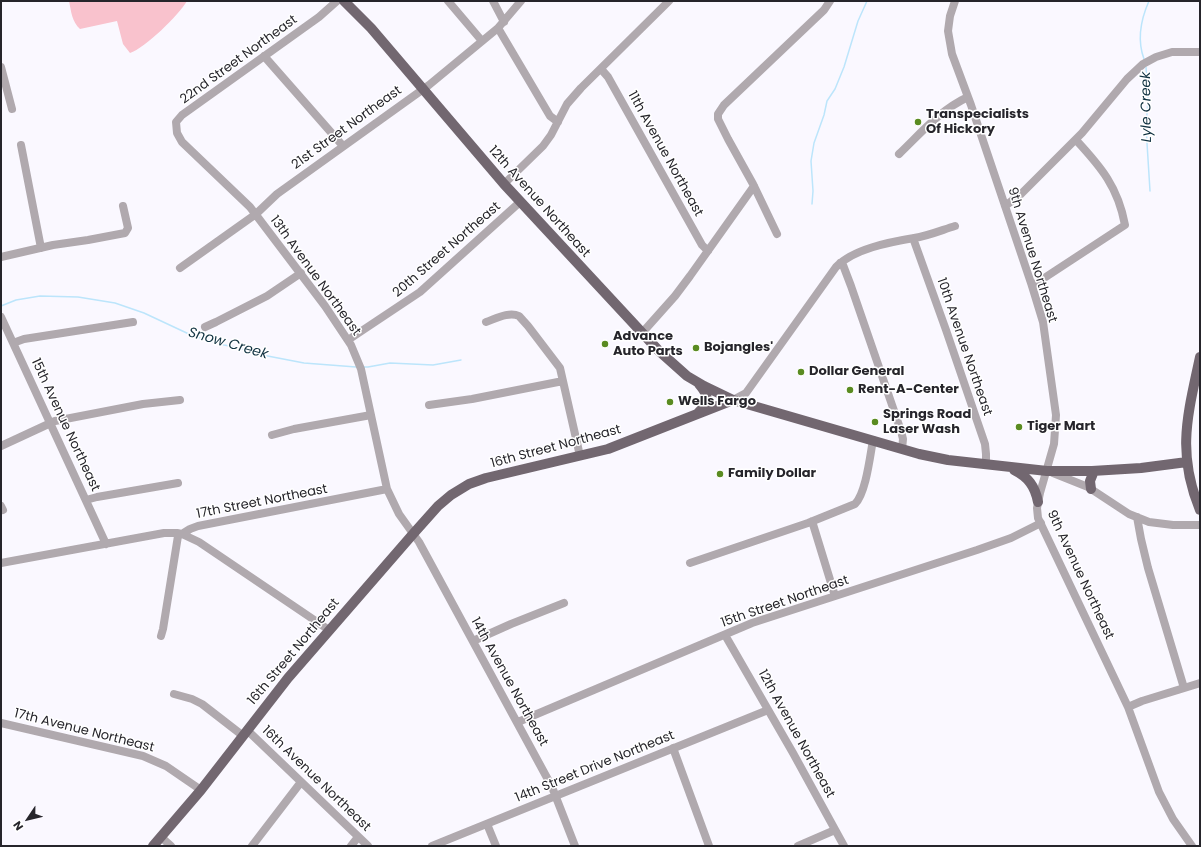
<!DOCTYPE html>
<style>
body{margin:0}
#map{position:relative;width:1201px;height:847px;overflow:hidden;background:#faf8ff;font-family:Poppins,sans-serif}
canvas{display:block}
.frame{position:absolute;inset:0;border:2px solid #26252b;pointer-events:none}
.north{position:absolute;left:8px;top:799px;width:40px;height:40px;-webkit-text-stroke:3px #fff;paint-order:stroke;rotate:235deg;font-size:11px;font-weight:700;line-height:16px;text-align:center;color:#26252b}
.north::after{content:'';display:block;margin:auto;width:14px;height:18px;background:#26252b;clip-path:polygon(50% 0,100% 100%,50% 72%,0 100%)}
</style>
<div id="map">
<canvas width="1201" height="847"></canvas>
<div class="frame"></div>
<div class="north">N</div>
</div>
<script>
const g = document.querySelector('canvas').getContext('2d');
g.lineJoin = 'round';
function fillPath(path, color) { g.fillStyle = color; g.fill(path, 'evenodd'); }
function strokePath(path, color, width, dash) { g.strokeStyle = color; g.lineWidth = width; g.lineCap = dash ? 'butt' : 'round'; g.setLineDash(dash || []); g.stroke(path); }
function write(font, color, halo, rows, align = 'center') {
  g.font = font + ' Poppins,sans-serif'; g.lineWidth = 3; g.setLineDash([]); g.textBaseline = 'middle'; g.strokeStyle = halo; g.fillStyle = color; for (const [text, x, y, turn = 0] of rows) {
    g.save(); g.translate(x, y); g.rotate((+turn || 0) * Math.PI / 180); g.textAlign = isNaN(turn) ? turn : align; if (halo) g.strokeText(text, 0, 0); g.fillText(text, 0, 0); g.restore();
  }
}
fillPath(new Path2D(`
 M69,1H187C179,15 145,48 130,53L123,44L117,21L80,29C72,22 71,11 69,1Z`), '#f9c2cd');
strokePath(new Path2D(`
 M1144,59C1137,40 1141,19 1149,1
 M1146,67L1148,99L1146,127L1150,191
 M812,204L813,191L811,161L814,143L824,115L827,101L835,89L844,67L858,21L867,1
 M1,306L16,300L40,296L78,297L115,303L144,313L191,335L224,345L240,348L252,353L304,363L356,367
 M364,367H368L390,363L433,365L461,360`), '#bce5fb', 1.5);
strokePath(new Path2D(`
 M337,1L319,17L182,115L176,122L177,133L182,142L250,207L325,306L351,345L361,369L387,489L399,514L419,542L552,787L575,846
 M448,1L482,41
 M493,1L504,22
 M955,1L950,16L948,31L952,54L971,105L1032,286L1043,322L1056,415L1054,444L1040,493L1037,508L1038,518L1128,707L1159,792L1173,819L1192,846
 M498,28L550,116L558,122
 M264,56L343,146
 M1,67L12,109
 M601,69L608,77L702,245L708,251
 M21,145L41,248
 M899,154C921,133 940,110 968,97
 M504,184L543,146L551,135L567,104L581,88L669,1
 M1005,206L1021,194L1082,133L1127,79L1143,64L1156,57L1172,52H1200
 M777,234L753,184L728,139L718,119V114L724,105L824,10L830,1
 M913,238L946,330L985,444L986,454V464
 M1,257L53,245L88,240L125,233L128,228L123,206
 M840,263L843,265L851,286L901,431L903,439L902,449
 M180,268L256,214L277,194L429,85L498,28L521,1
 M1032,286L1125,225C1118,187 1101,167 1076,140
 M1,317L106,544
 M486,322C495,319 509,311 519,316L528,326L560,368L580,456
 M205,327L216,322L267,296L301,273
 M642,333L675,296L690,276L754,186
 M348,340L420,292L520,202
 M13,343L24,339L133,322
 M733,400L746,393L836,267C853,249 890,242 914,238C928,236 942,230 955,226
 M429,405L472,399L563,381
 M272,435L294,429L371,415
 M1,446L55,421L143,404L180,400
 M1053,473L1088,487L1129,514L1149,522L1173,525H1200
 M86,500L97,497L178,483
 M1,506L3,510
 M1137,517L1141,539L1148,568L1184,688
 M812,521L835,596
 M1,563L164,533H177L182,534L190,529L198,526L387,489
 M690,563L808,523L855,504C866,493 870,456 873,440
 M725,635L793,753L844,846
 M161,636L163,629L178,536L182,534L199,542L329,630
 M473,641L511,624L564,603
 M174,694L192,699L202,704L242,735
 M1128,707L1142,701L1200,683
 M518,722L752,623L977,550L1011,538L1041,523
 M1,723L143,756L166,766L201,790
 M247,730L368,846
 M673,748L709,846
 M487,824L496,846
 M161,837L171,846
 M252,846L301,782
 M351,846L358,837
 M432,846L768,710
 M798,846L835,830`), '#b0a9ae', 8);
strokePath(new Path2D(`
 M344,1L371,28L504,184L659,351L687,376L704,386L733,400L919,454L948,460L1047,471H1092L1141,468L1187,462
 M1200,357C1188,414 1176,452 1200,510
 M698,413C709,402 710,397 699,384
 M1014,470C1028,477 1035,486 1038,502
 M1091,489L1090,481L1094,471
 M153,846L201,790L288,678L413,534L438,506L451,495L469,484L486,478L608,449L733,400`), '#726770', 10);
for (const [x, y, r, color] of [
 [918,122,4,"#5a8b21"],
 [605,344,4,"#5a8b21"],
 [696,348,4,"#5a8b21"],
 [801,372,4,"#5a8b21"],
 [850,390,4,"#5a8b21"],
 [670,402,4,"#5a8b21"],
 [875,422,4,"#5a8b21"],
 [1019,427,4,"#5a8b21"],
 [720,474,4,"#5a8b21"]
]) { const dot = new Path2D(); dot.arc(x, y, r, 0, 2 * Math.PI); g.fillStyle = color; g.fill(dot); strokePath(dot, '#fff', 1.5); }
write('13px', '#26252b', '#fff', [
 ["22nd Street Northeast",239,60,-36],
 ["21st Street Northeast",347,128,-36],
 ["11th Avenue Northeast",665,154,61],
 ["12th Avenue Northeast",539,202,48],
 ["20th Street Northeast",447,250,-41],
 ["9th Avenue Northeast",1032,255,73],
 ["13th Avenue Northeast",315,276,54],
 ["10th Avenue Northeast",964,347,71],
 ["15th Avenue Northeast",65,425,65],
 ["16th Street Northeast",556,447,-15],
 ["17th Street Northeast",262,502,-11],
 ["9th Avenue Northeast",1080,575,65],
 ["15th Street Northeast",785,602,-19],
 ["16th Street Northeast",294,652,-50],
 ["14th Avenue Northeast",509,682,61],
 ["17th Avenue Northeast",84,731,14],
 ["12th Avenue Northeast",796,734,61],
 ["14th Street Drive Northeast",595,767,-22],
 ["16th Avenue Northeast",316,779,44]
]);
write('bold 13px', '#26252b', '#fff', [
 ["Transpecialists",926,115],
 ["Of Hickory",926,130],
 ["Advance",613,337],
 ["Auto Parts",613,352],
 ["Bojangles'",704,348],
 ["Dollar General",809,372],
 ["Rent-A-Center",858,390],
 ["Wells Fargo",678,402],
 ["Springs Road",883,415],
 ["Laser Wash",883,430],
 ["Tiger Mart",1027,427],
 ["Family Dollar",728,474]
], 'left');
write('italic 14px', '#103241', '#fff', [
 ["Lyle Creek",1147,107,-91],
 ["Snow Creek",228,344,16]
]);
</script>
